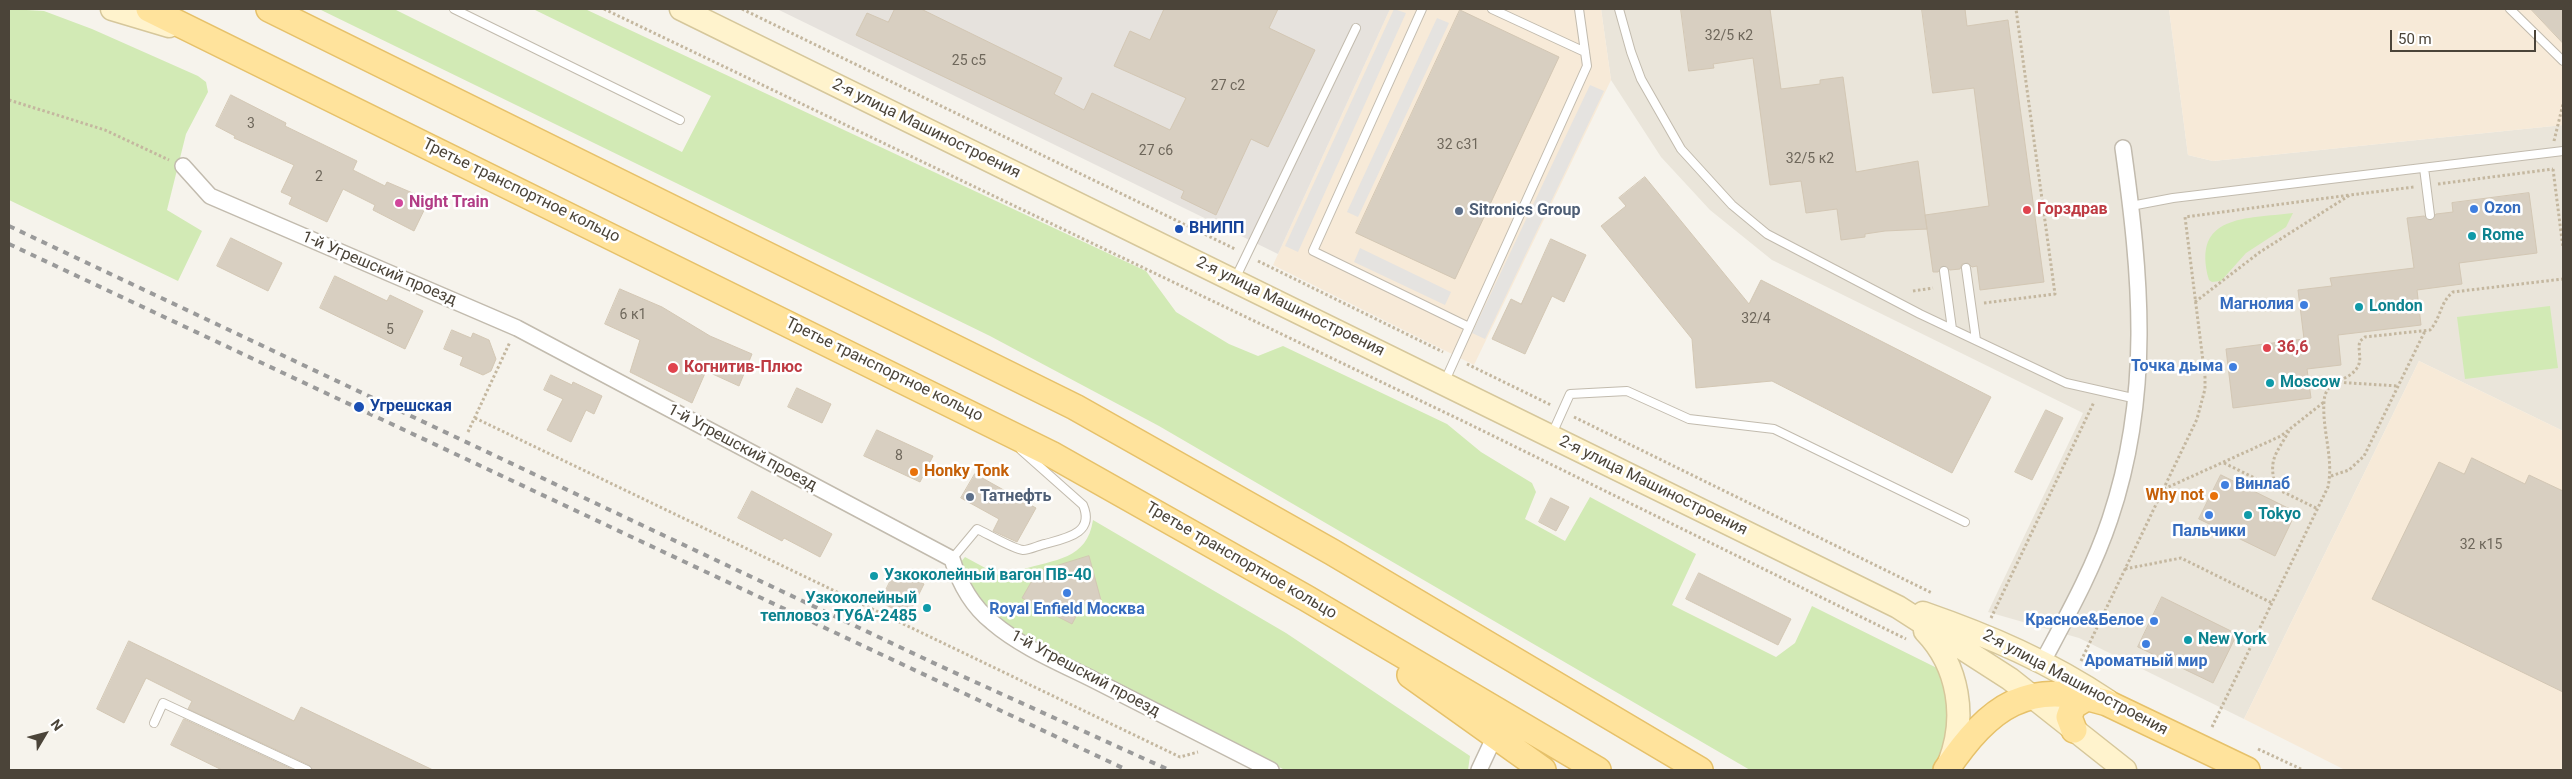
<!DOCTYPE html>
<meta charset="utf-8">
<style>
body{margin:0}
#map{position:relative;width:2572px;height:779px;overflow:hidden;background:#f6f3ec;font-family:Roboto,sans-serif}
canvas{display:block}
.frame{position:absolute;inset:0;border:10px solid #4b4439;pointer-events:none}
.north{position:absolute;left:20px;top:709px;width:50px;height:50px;-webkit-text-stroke:4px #fff;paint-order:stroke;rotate:53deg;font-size:14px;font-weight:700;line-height:20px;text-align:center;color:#4b4439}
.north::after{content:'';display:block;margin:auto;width:18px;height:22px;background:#4b4439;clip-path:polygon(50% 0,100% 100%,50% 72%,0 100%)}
.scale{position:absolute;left:2390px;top:30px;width:146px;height:22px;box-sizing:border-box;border:2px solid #4b4439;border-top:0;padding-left:6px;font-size:15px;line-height:18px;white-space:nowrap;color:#4b4439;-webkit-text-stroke:4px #fff;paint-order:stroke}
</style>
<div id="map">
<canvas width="2572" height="779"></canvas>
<div class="frame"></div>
<div class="north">N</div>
<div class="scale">50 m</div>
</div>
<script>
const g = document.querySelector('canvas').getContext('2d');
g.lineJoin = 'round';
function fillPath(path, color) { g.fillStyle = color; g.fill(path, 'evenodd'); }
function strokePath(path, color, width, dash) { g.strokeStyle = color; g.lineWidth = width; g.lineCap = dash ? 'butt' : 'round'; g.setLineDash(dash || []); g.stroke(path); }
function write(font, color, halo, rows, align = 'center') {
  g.font = font + ' Roboto,sans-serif'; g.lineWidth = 5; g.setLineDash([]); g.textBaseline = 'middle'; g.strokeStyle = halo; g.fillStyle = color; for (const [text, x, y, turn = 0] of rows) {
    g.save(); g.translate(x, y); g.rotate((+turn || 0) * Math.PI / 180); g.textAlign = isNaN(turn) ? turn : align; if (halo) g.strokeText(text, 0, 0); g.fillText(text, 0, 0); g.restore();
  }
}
fillPath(new Path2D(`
 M1601,9H2169L2188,155L2213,161L2563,125V431L2419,361L2244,719L2079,638L1988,612L2083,413L1772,260L1710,210L1661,157L1611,80Z`), '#eae5da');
fillPath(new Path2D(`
 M1390,9H1601L1611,80L1474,365L1273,265Z
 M2169,9H2563V125L2213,161L2188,155Z
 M2419,361L2563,431V770H2345L2244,719Z`), '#f7ead8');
fillPath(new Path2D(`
 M777,9H1390L1278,254Z`), '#e6e2dd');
fillPath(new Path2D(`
 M9,9L44,11L92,29L198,76L206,82L208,92L186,134L167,210L202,231L178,281L9,200Z
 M319,9H394L682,152L711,96L533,9H585L1146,271L1176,312L1229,344L1258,356L1283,346L1447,424L1481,452L1532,483L1536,492L1525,519L1565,541L1590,497L1696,554L1672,605L1776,657L1795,643L1812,606L1939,669C1941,674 1945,679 1946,683C1952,705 1946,752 1933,770H1750L1159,426L990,336Z
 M2293,213L2286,227L2246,253L2221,281L2212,282L2209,280C2191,214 2246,219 2293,213Z
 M2550,306L2558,368L2465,379L2457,317Z
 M1093,520L1286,633L1470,756L1468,770H1285L1056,655L1013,630L981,604L959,564L965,557L1013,583L1021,570C1055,559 1087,560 1093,520Z`), '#d2eab5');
fillPath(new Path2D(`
 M1394,9L1406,13L1298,252L1285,246Z
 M1437,18L1449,23L1358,217L1347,212Z
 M1590,85L1604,91L1485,339L1472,333Z
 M1360,248L1451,292L1445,305L1354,262Z`), '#e5e3e0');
const building = new Path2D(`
 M895,9H921L1062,78L1054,94L1084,110L1092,93L1170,130L1186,98L1114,66L1130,31L1150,40L1164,9H1278L1269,28L1315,50L1268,147L1251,139L1216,215L1181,198L1184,191L856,35L867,13L888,22Z
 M1681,9H1770L1781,89L1820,84V80L1843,77L1856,172L1918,161L1927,229L1885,231L1865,234V237L1841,240L1837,209L1806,213L1801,181L1770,185L1753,58L1713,64L1714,68L1689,71Z
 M1922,9H1965L1967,26L2008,20L2044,282L1980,290L1977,266L1972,267L1968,263L1962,264L1960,269L1950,270L1943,266L1938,272H1933L1925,215L1989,206L1974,88L1933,93Z
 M2531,9H2563V43Z
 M1460,10L1559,57L1455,279L1356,233Z
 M231,95L286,123L285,126L357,161L353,170L385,186L387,182L429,200L414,231L373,210L375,205L343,189L327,222L289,204L292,197L281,192L294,165L234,138L235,136L216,126Z
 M1645,177L1749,304L1761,280L1991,397L1952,473L1772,381L1696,388L1692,339L1601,226L1626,206L1619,198Z
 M2529,193L2537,253L2459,263L2462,284L2417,290L2421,325L2338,335L2341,365L2307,369L2311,398L2233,408L2226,349L2304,339L2298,290L2332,286L2330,278L2414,268L2407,218L2424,216L2431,220L2436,214L2453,212L2452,203Z
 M231,238L282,263L268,291L217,266Z
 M1551,239L1586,255L1564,302L1552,296L1525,354L1492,339L1511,299L1521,304Z
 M335,276L387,301L390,295L423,311L405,349L320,308Z
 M620,289L662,307L710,336L752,354L739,386L706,371L692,403L630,372L640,340L605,324Z
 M452,330L471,338L473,333L489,340L496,359L491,371L483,375L460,365L463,357L444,349Z
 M551,375L572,385L573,382L602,396L594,414L586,410L571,442L547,430L563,399L544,390Z
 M797,388L831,404L822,423L788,407Z
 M2046,410L2063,418L2032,480L2015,472Z
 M877,430L933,456L920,482L864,456Z
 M2472,458L2525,484L2529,475L2563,491V692L2372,599L2439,462L2464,474Z
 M975,474L1036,508L1017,542L993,531L999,519L961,498Z
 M2221,475L2296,512L2275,556L2199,519Z
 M752,491L832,534L820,557L784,538L782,541L738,518Z
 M1551,498L1569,507L1556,531L1539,522Z
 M1089,556L1105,615L1083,603L1072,624L1022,598L1037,572Z
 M896,570L924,584L908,616L880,602Z
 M1699,573L1791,619L1778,645L1686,599Z
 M2162,597L2237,634L2213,683L2138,647Z
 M129,641L294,721L301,707L433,770H313L309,765L188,709L192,701L146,678L124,723L97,709Z
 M184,719L294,770H222L171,745Z`);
fillPath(building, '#d8cfc1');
strokePath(building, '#d3c7b4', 1);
const lane = new Path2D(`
 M454,9L680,120
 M1422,9L1313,251L1469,327
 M1492,9L1585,52
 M1619,9L1631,52L1641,79L1681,149L1732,205L1767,234L1920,314L2066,383L2137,399
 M2510,9L2563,61
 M2424,168L2430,215
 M2131,206L2173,198L2563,151
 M1966,268L1976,340
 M1944,271L1952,329
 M1235,279L1356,28
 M1444,383L1587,66L1579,9
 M1552,434L1570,394L1627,391L1689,419L1774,429L1965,522
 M952,559L977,529C988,534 1013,549 1023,550C1030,550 1039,545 1045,544C1067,538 1095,533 1083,505L1021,450
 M154,723L163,703L307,770`);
const street = new Path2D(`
 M183,166L210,196L517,328L952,559C959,582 972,606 992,622C1021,647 1060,663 1094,680C1153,710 1212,740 1271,770
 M2042,663C2067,616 2093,570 2110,519C2152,394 2141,276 2123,148
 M1479,770L1494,738`);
const secondary = new Path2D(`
 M112,9L169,26
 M681,9L1898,607L2010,679L2125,770
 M1923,613C1989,636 2050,662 2108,701
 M1925,631C1959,666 1967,718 1949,763`);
const primary = new Path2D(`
 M149,9L1051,454L1306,598L1598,770
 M269,9L1075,407L1332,552L1700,770
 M1410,675L1543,770
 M2074,730L2069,717L2073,706L2088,697
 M1946,770C1990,706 2027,678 2107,703L2247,770`);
strokePath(lane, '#c2bbae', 10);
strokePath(street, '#c2bbae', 18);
strokePath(secondary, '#d6c79b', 25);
strokePath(primary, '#e6c16a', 28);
strokePath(new Path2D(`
 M604,9L1469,424L1906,639
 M742,9L1235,249
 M9,100L105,130L169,160
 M2554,141L2563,104
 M2553,169L2563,248
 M2438,184L2553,169
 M1258,261L1443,352
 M1913,291L1933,288
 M2195,302L2260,252L2350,195L2414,187
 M1984,303L2055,294L2016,9
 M1467,364L1551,405
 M2334,382L2398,386
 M1574,417L1932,593
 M475,418L1180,757L1198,752
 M468,432L510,342
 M2224,463L2318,509
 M2331,476L2349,470L2364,456L2425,331
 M2164,489L2281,436L2324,402
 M2276,489C2268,459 2275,456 2289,431
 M2125,569L2181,558L2272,603
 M1991,618L2094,402
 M2081,661L2197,419L2205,389V377L2185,217L2350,195
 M2212,727L2328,487C2334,458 2322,431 2324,402C2325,379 2347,383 2357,368C2363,359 2357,350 2360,341L2365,337L2430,330C2441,318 2440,302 2453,292L2563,279
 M2258,749L2303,770`), '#c4b79f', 3, [2.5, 2.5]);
strokePath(lane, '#fff', 8);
strokePath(street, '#fff', 15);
strokePath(secondary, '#fff3cd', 22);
strokePath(primary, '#ffe39c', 25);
strokePath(new Path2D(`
 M9,226L940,666L1169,770
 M9,244L1127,770`), '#9a9a9a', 4, [6, 6]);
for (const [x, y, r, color] of [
 [399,203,5,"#d1479c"],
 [2474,209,5,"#3f7fe0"],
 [2027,210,5,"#e0444e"],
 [1459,211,5,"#5c6f8a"],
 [1179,229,5,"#1a4fb4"],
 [2472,236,5,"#0f9aa8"],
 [2304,305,5,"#3f7fe0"],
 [2359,307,5,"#0f9aa8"],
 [2267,348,5,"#e0444e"],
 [2233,367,5,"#3f7fe0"],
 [673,368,6,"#e0444e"],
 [2270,383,5,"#0f9aa8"],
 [359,407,6,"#1a4fb4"],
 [914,472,5,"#e8710a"],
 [2225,485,5,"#3f7fe0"],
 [2214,496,5,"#e8710a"],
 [970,497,5,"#5c6f8a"],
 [2209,515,5,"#3f7fe0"],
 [2248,515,5,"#0f9aa8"],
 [874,576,5,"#0f9aa8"],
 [1067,593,5,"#3f7fe0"],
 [927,608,5,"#0f9aa8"],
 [2154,621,5,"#3f7fe0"],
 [2188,640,5,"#0f9aa8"],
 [2146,644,5,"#3f7fe0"]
]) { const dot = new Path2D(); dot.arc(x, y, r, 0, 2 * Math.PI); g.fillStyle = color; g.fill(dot); strokePath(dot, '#fff', 2); }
write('14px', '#6e675b', null, [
 ["32/5 к2",1729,36],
 ["25 с5",969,61],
 ["27 с2",1228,86],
 ["3",251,124],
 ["32 с31",1458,145],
 ["27 с6",1156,151],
 ["32/5 к2",1810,159],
 ["2",319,177],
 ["6 к1",633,315],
 ["32/4",1756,319],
 ["5",390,330],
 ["8",899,456],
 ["32 к15",2481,545]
]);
write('16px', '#4b4439', '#fff', [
 ["2-я улица Машиностроения",926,129,26],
 ["Третье транспортное кольцо",521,191,26],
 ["1-й Угрешский проезд",379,269,23],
 ["2-я улица Машиностроения",1290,307,26],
 ["Третье транспортное кольцо",884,370,26],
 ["1-й Угрешский проезд",742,448,28],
 ["2-я улица Машиностроения",1653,486,26],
 ["Третье транспортное кольцо",1241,561,30],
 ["1-й Угрешский проезд",1085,674,28],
 ["2-я улица Машиностроения",2075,683,28]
]);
write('bold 16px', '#b23c85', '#fff', [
 ["Night Train",409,203]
], 'left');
write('bold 16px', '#366cbe', '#fff', [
 ["Ozon",2484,209,"left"],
 ["Магнолия",2294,305],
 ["Точка дыма",2223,367],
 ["Винлаб",2235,485,"left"],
 ["Пальчики",2209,532,"center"],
 ["Royal Enfield Москва",1067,610,"center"],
 ["Красное&Белое",2144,621],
 ["Ароматный мир",2146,662,"center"]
], 'right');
write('bold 16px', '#be3a42', '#fff', [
 ["Горздрав",2037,210],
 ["36,6",2277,348],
 ["Когнитив-Плюс",684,368]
], 'left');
write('bold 16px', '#4e5e75', '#fff', [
 ["Sitronics Group",1469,211],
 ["Татнефть",980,497]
], 'left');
write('bold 16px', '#164399', '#fff', [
 ["ВНИПП",1189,229],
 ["Угрешская",370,407]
], 'left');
write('bold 16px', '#0d838f', '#fff', [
 ["Rome",2482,236],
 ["London",2369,307],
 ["Moscow",2280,383],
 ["Tokyo",2258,515],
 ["Узкоколейный вагон ПВ-40",884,576],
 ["Узкоколейный",917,599,"right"],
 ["тепловоз ТУ6А-2485",917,617,"right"],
 ["New York",2198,640]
], 'left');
write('bold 16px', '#c56008', '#fff', [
 ["Honky Tonk",924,472],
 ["Why not",2204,496,"right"]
], 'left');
</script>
